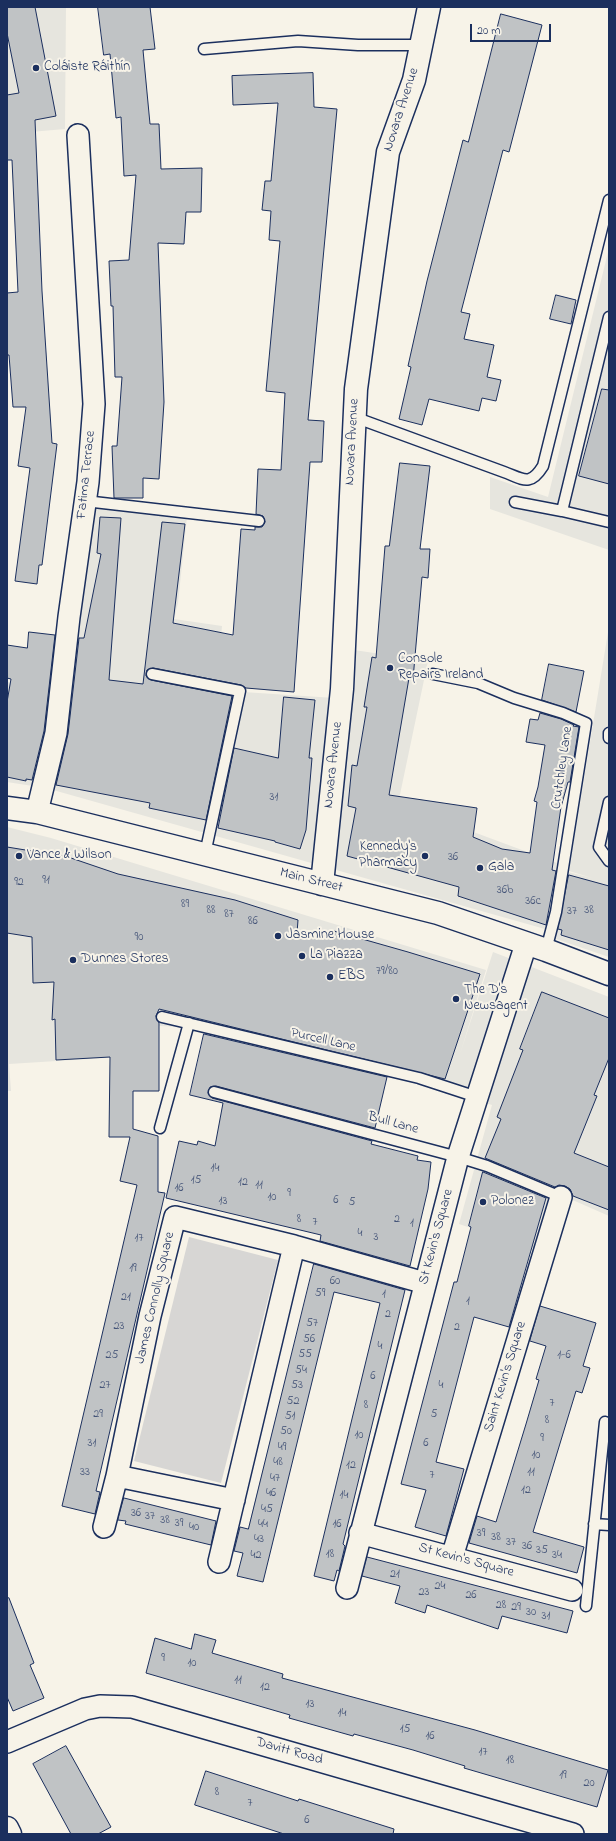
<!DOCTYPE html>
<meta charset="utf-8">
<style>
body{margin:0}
#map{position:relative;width:616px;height:1841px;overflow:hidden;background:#f7f3e8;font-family:"Indie Flower",sans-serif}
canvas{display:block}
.frame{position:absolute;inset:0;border:8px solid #1b2f5e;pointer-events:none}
.scale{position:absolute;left:470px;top:24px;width:81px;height:18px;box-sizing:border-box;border:2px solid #1b2f5e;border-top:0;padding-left:5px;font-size:12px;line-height:14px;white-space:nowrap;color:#1b2f5e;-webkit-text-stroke:3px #f7f3e8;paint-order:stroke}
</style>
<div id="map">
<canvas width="616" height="1841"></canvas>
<div class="frame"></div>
<div class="scale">20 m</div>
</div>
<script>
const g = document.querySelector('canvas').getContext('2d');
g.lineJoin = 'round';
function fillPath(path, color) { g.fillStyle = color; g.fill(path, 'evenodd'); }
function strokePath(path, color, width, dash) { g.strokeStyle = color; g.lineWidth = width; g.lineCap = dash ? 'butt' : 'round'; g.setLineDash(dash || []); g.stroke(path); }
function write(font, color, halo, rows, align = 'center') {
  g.font = font + ' "Indie Flower",sans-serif'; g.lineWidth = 4; g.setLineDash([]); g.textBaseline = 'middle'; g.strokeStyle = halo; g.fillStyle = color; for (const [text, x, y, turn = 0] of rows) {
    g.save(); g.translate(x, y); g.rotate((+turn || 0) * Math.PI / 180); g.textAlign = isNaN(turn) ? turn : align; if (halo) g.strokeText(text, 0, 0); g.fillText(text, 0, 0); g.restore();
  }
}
fillPath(new Path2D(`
 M7,7H66L65,129L7,134Z
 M609,248V550L490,509V477L548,497Z
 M105,500L188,507L178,603L174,619L222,626L217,678L242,685L243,692L350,699L354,650L428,661L398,804L557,863L545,929L46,788L7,782V682L67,688L95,511Z
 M609,626V957L556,939L568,872L592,878L569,871Z
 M7,827L51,838L486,970L460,1054L493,952L609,997V1216L559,1194L543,1252L459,1224L492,1105L415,1082L223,1029L119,1024L120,1057L9,1064L11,1091H7Z`), '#e6e5de');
fillPath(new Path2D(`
 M189,1237L278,1260L221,1483L134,1461Z`), '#d7d6d4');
const building = new Path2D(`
 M7,7H35L56,116L35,120L42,291L52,443L57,444L42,565H39L37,584L15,581L30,468L18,466L26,407H13L9,355H7V293L18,292L12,160H7V95L19,93L7,33Z
 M98,7H150L155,49L143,50L150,124H159L161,169L202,168L201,212H186L184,244L158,243L164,402L159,479L143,478V498H114L112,446H117L122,377H115L113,306H111L109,261L129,260L136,175L124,176L121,117L116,118L110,54L104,55Z
 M501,14L542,25L509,152L503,150L461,312L470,314L464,339L494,345L487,377L501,380L496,401L482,398L479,411L429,399L422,425L399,419L411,367L408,366L427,281L463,140L468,142Z
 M313,73L314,107L337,109L308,420L324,421L322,462H310L294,692L246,688L241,685L153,668L147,670L146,676L151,680L232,696L206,820L149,808L150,803L56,785L68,734L79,638H84L101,554L97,553L100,517L121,518L109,680L143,684L162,522L185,524L173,623L233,635L241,529L255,530V527H262L265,522L263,516L256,514L258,469L281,470L285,393L266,391L280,241L269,240L271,211L262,210L265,181H271L278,103L233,105L232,76Z
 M556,295L576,300L571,324L550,319Z
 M602,389L609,390V484L579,476Z
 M400,463L430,466L420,549H430L428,578L422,577L413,679L409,678L389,795L477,808L473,837L502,849L530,853L537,802L534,801L538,787L545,745L526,742L530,719L538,720L540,713L561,719L574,725L573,726L579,727L570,782H568L561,807L552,870L556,871L546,925L458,896L459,887L347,856L356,808L348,806L352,765L357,766L367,707H364L372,657L376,658L385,546H389Z
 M29,632L55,635L44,731L32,780L26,779V781L7,777V702L11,679L7,678V645L27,648Z
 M549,664L584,671L576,712L542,700Z
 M284,697L315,700L309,758H312L306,830L300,849L275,842V841L218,828L234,748L278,758Z
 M7,847L68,857L118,874L235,900L298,920L297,933L334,937V931L408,952L480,974L445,1079L159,1009L156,1016L159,1023V1091H133V1129L158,1136V1192L165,1193L96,1491L100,1492L95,1514L62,1506L137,1185L120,1181L130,1137H109L110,1057L56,1060L55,1019L52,1020L54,982L33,983L32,937L7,933Z
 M569,875L609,886V950L561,935L562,930L558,929Z
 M542,992L609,1018V1058L594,1095L597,1096L574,1153L609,1167V1210L573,1196L570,1189L565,1186L559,1185L555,1187L485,1158L501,1119L497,1117L523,1050L520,1049Z
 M204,1034L387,1077L375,1128L216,1086L210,1087L208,1093L212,1098L372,1141L371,1144L418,1156L417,1160L431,1162L428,1189L410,1266L320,1241L321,1235L166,1198L179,1141L197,1145L198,1141L215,1146L223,1103L190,1095Z
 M483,1172L546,1198L509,1327L474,1317L436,1462L464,1469L446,1536L415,1527L426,1490L401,1484L454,1282H457L471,1227L469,1226Z
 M314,1264L405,1290L343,1544L345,1546L339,1571L337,1570L334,1581L314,1576L380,1303L334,1292L263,1582L237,1576L243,1553L234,1551L240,1527L248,1529Z
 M540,1306L596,1323L583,1366L590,1368L582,1393L576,1391L533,1532L584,1547L577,1573L469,1543L477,1516L496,1522L526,1424L539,1380L536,1379L546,1346L530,1341Z
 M124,1498L216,1521L211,1545L125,1524L126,1521L118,1520Z
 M367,1557L573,1611L567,1633L502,1616L498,1629L427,1605L425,1613L395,1603L400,1586L362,1576Z
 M9,1598L34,1663L30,1665L44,1698L13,1711L7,1697V1599Z
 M195,1634L216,1640L212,1653L283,1674L282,1678L475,1730L608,1770L597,1807L464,1768L465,1766L413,1750L354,1734L353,1736L289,1718L290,1715L146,1673L155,1638L191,1649Z
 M66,1746L111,1827L98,1834H71L33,1764Z
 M206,1771L298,1801L299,1799L394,1829L393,1834H284L195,1805Z`);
fillPath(building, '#c0c3c5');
strokePath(building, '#1b2f5e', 1);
const lane = new Path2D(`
 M204,49L298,41L358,45H421
 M609,317L562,511L609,522
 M354,417L504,472C523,479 530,487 543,466L609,200
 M85,501L259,521
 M515,502L562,511
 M152,674L240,691L205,854
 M433,674L478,683L514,698L563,713L586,723L556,912L546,950
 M609,733V738
 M609,802L599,847L609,861
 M162,1017L419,1078L477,1097
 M214,1092L458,1157L487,1166L561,1197
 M160,1128L189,1023
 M594,1524L609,1525
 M586,1606L605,1422`);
const street = new Path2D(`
 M37,812L56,733L69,617L88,482L94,404L78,135
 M234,1500L117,1476L150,1316L175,1217L294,1246L425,1283
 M104,1527L117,1476
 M360,1533L572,1590
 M452,1557L561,1197
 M219,1562L294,1246
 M347,1588L458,1157L526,944
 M7,1742L85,1709L100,1706L132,1707L573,1834`);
const secondary = new Path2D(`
 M7,808L37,812L438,913L546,950L609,974
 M322,884L342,689L356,389L388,152L414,80L429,7
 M7,1828L10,1834`);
strokePath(lane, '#1b2f5e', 13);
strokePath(street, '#1b2f5e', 24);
strokePath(secondary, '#1b2f5e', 25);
strokePath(lane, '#f7f3e8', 10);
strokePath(street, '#f7f3e8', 21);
strokePath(secondary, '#f7f3e8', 22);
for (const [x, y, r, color] of [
 [36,68,4,"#1b2f5e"],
 [390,668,4,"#1b2f5e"],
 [19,856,4,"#1b2f5e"],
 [425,856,4,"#1b2f5e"],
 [480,868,4,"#1b2f5e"],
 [278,936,4,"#1b2f5e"],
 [302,956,4,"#1b2f5e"],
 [73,960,4,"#1b2f5e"],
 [330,977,4,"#1b2f5e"],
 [456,999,4,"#1b2f5e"],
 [483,1202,4,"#1b2f5e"]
]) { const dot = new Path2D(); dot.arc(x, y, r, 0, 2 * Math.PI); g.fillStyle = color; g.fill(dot); strokePath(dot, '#f7f3e8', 1.5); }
write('12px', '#445478', null, [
 ["31",274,798],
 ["36",453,858],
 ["91",46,881],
 ["92",19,883],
 ["36b",505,891],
 ["36c",533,902],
 ["89",185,905],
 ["88",211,911],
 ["38",589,911],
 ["37",572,912],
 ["87",229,915],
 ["86",253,922],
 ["90",139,938],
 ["79/80",387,972],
 ["14",215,1169],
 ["15",196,1181],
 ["12",243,1183],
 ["11",259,1186],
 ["16",179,1189],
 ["9",289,1194],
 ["10",272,1198],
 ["6",336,1201],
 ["13",223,1202],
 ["5",352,1203],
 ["8",299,1220],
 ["2",397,1220],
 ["7",315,1223],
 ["1",412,1224],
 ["4",360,1234],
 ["3",376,1238],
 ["17",139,1239],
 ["19",133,1269],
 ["60",335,1282],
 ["59",320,1294],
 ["1",384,1295],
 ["21",126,1298],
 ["1",468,1302],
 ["2",388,1315],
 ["57",312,1324],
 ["23",119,1327],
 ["2",457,1328],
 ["56",309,1340],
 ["4",380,1347],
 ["55",305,1355],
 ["25",112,1356],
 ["1-6",564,1356],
 ["54",301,1371],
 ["6",373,1377],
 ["27",105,1386],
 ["53",297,1386],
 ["4",441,1386],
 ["52",293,1402],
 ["7",552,1404],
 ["8",366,1406],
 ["29",98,1415],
 ["5",434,1415],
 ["51",290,1417],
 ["8",547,1421],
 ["50",286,1432],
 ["10",359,1436],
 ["9",542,1439],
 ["31",92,1444],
 ["6",426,1444],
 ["49",282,1448],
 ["10",536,1456],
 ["48",278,1463],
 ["12",351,1466],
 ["33",85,1473],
 ["11",531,1473],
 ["7",432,1476],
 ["47",275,1479],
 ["12",526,1491],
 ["46",271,1494],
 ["14",344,1496],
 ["45",267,1510],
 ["36",136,1514],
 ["37",150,1517],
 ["38",165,1521],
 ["39",179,1524],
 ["44",263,1525],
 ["16",337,1525],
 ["40",194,1528],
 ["39",481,1534],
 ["38",496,1538],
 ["43",259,1540],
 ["37",511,1543],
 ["36",527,1547],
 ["35",542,1551],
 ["18",330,1555],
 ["42",256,1556],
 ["34",557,1556],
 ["21",395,1575],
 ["24",440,1587],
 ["23",424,1593],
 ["26",471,1596],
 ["28",501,1606],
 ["29",516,1608],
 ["30",531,1613],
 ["31",546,1617],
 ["9",163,1659],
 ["10",192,1664],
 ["11",238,1681],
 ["12",265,1688],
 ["13",310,1705],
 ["14",342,1714],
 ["15",405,1730],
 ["16",430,1737],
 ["17",483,1753],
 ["18",510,1761],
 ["19",563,1776],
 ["20",589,1784],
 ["8",217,1793],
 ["7",250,1804],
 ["6",307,1821]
]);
write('14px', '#1b2f5e', '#f7f3e8', [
 ["Coláiste Ráithín",44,68],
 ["Console",398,660],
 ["Repairs Ireland",398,676],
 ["Kennedy's",417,848,"right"],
 ["Pharmacy",417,864,"right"],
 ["Vance & Wilson",27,856],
 ["Gala",488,868],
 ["Jasmine House",286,936],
 ["La Piazza",310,956],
 ["Dunnes Stores",81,960],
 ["EBS",338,977],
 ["The D's",464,991],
 ["Newsagent",464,1007],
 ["Polonez",491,1202]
], 'left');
write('14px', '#1b2f5e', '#f7f3e8', [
 ["Novara Avenue",402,110,-72],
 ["Novara Avenue",353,442,-87],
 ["Fatima Terrace",87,475,-84],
 ["Novara Avenue",334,765,-84],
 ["Crutchley Lane",563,768,-82],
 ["Main Street",311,881,14],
 ["Purcell Lane",323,1041,13],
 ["Bull Lane",393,1124,15],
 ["St Kevin's Square",437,1237,-75],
 ["James Connolly Square",156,1298,-77],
 ["Saint Kevin's Square",506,1377,-73],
 ["St Kevin's Square",466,1561,15],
 ["Davitt Road",289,1752,16]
]);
</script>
